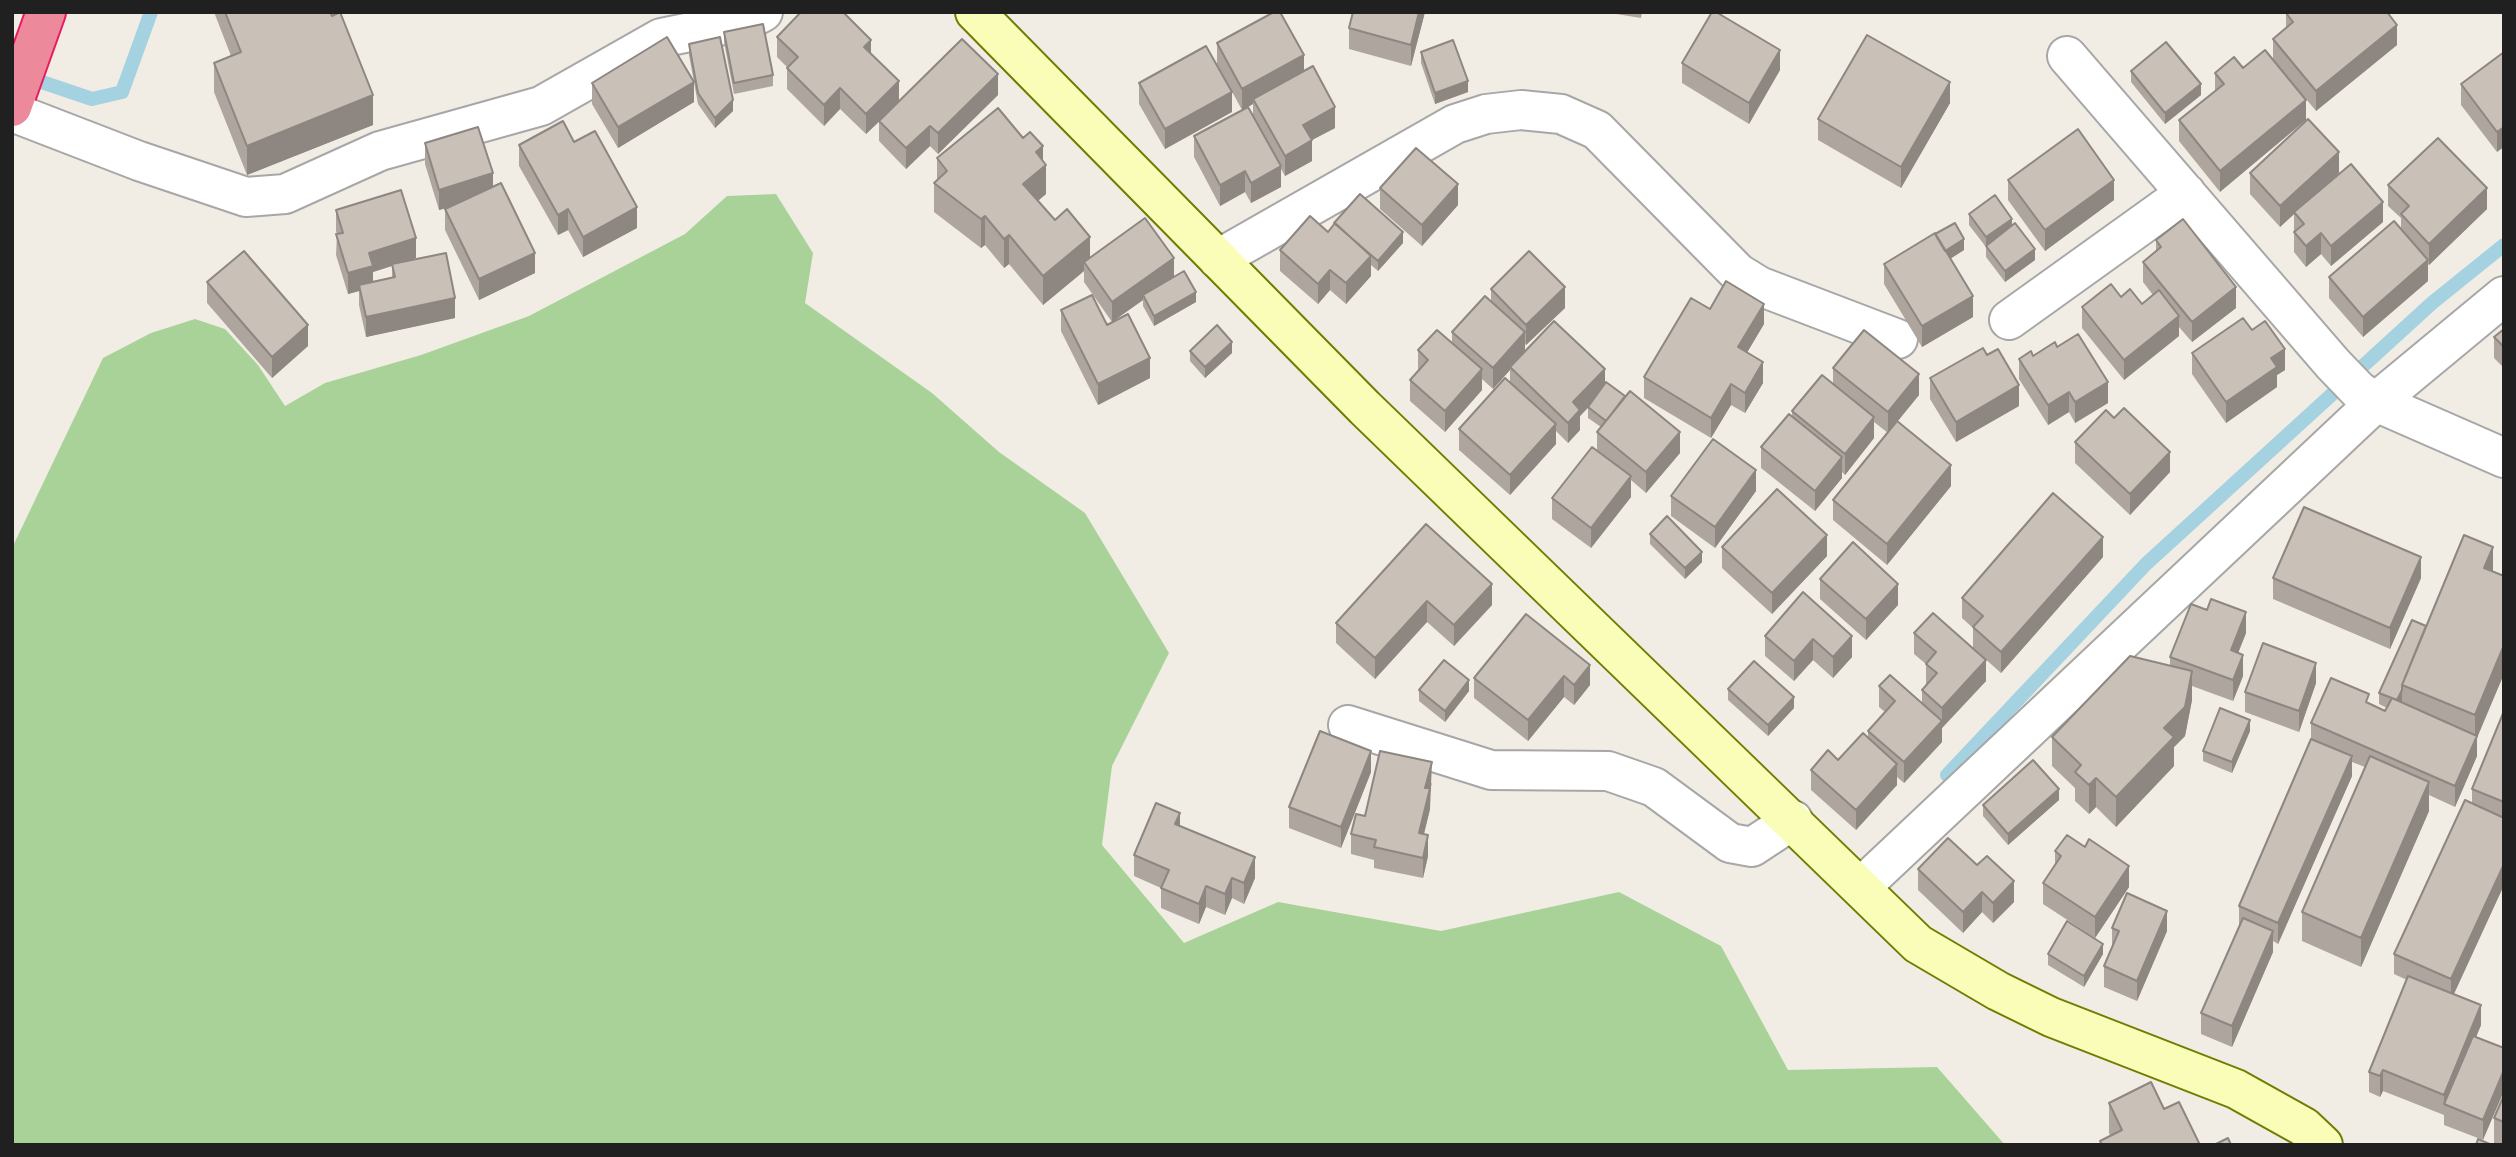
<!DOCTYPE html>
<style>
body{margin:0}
#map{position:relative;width:2516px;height:1157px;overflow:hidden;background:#f1ede5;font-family:"Alegreya Sans",sans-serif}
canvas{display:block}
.frame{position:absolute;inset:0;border:14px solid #202020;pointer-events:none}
</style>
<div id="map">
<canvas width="2516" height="1157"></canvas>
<div class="frame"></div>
</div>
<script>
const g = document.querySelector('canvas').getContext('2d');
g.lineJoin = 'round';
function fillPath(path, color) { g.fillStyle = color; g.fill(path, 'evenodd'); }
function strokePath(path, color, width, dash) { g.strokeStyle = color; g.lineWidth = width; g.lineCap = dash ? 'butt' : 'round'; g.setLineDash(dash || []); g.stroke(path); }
fillPath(new Path2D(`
 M776,194L813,253L805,303L932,393L999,452L1085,513L1169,653L1112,766L1102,845L1184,943L1278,902L1441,931L1619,892L1721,946L1788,1070L1937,1067L2005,1145H12V548L103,358L151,333L195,319L225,329L258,365L285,406L325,383L421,355L529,316L685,234L727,196Z`), '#a9d298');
strokePath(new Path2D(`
 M24,76L92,99L122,92L151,12
 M1947,775L2146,564L2432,303L2504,245`), '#a4d2e1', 14);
const street = new Path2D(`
 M2067,56L2333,364L2359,391L2376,402L2504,458
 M12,112L139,161L246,197L285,194L380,151L541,106L661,38L748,20L763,12
 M1218,259L1455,124L1486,114L1521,110L1561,114L1597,130L1738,273L1759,286L1898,339
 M2009,320L2186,193
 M1348,725L1491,770L1608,771L1654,787L1730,843L1752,847L1793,820
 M1861,887L2376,402L2504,296`);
const secondary = new Path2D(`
 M975,12L1365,408L1918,944L1998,991L2051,1017L2236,1089L2304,1127L2323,1145`);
const highway = new Path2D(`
 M12,107L46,12`);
strokePath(street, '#a7a7a7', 42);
strokePath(secondary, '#6f7d00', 42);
strokePath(highway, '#e51d60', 42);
strokePath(street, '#fff', 38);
strokePath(secondary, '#f9fdb7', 38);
strokePath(highway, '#ec899b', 38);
fillPath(new Path2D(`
 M214,12H330L373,125L247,175L214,92V63L231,56Z
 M1353,12H1425L1411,66L1349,49V28Z
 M1604,12H1642L1641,18Z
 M2286,13L2397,45L2316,111L2273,59V39L2286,28Z
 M724,32L773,75V86L734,94L724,42Z
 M777,37L871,54L899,101L998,95L938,154L930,146L906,169L879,141V122L866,134L840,109L824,126L787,89V67L777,57Z
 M1217,43L1304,72L1335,128L1312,140V161L1285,176L1281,169V187L1251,203L1245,192L1220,206L1194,157V136L1242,110L1217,64ZM1253,104V115L1248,107Z
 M689,44L733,111L715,128L698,104L689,55Z
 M1421,52L1468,92L1435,104L1421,63Z
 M2504,52L2497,152L2461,105V84Z
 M1682,63L1780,70L1749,124L1682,83Z
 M2243,68L2220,192L2179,141V120L2215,91V73Z
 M2131,71L2201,95L2165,124L2131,82Z
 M592,83L694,102L618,148L592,104Z
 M1139,83L1232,112L1165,149L1139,104Z
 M1950,103L1901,188L1818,140V119Z
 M574,142L637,228L583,257L568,230L558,235L519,166V145Z
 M425,143L493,186L535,273L479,300L445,230V209L451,207L439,210L425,164Z
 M937,158L1043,161L1046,194L1038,201L1055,220L1090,257L1174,277L1196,302L1154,326L1143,306V300L1112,322L1084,282V271L1043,305L1009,264L1004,268L985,245L981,248L934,212V183L937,180Z
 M2250,173H2339L2316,194L2383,222L2331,266L2321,254L2306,267L2294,252V214L2280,227L2250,194Z
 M2008,180L2114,200L2045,251L2008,200Z
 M2388,185L2487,209L2429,265L2428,264V281L2363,337L2329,298V277L2401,229V218L2388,206Z
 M1380,188L1458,205L1422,246L1380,209Z
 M336,210L416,258L408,261L455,318L366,337L359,305V291L348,294L336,255L337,234L336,231ZM392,266V277L373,281V272Z
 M1969,214L2012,226L2035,260L2005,282L1986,257V247L1969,225Z
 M1328,232L1403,243L1378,271L1371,265V276L1346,304L1330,290L1318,304L1280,271V250Z
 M1935,235L1964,250L1950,259L1973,317L1922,347L1884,284V264Z
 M2156,240L2236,308L2192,342L2179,327V336L2124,380L2082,328V307L2121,297L2142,304L2153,295L2143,282V262L2156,251Z
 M207,282L308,346L272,378L207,303Z
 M1491,289L1565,308L1526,345L1525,344V351L1605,383L1680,453L1646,493L1631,480V497L1591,548L1552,519V498L1597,450V432L1601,427L1588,418V408L1580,416V430L1568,443L1556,431V444L1510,495L1459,450V429L1510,383V370L1493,389L1482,379V390L1445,432L1410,401V380L1418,371V350L1452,343V332L1491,301Z
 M1710,309L1764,324L1747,352L1763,383L1745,413L1731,405L1711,438L1644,398V377Z
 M1061,310L1107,325L1150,378L1098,405L1061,331Z
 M2504,329V368L2494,358V337Z
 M2252,330L2285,370L2277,375V387L2226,423L2192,374V353Z
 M2057,347L2108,403L2075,423L2069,412L2048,425L2019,379V359L2033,356Z
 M1190,351L1232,353L1205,378L1190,361Z
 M1833,368L1919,395L1888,433L1874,422V438L1845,475L1842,472V478L1815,511L1761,468V447L1792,417V411L1833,384Z
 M1930,378L2019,406L1956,442L1930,399Z
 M2114,418L2170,472L2130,515L2075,463V442Z
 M1951,486L1887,565L1833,520V500Z
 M1756,491L1715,548L1671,516V496Z
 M1426,524L1492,605L1454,646L1427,622L1375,679L1336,643V623Z
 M1650,534L1702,562L1685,579L1650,544Z
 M2464,535L2477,738V756L2455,807L2429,795V811L2361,967L2302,941V912L2365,767L2352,762V776L2278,944L2273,941V952L2232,1047L2201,1034V1013L2239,926V906L2311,739V723L2369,704L2385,711L2387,708L2379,704V693L2426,626Z
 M1722,547L1827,556L1772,614L1722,568Z
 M2103,557L2001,673L1973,648V628L1962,618V598Z
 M2273,578H2421L2390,649L2273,599Z
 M1820,579L1898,605L1866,640L1820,599Z
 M1803,592L1852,657L1833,678L1813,660L1794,681L1765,656V636Z
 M1526,614L1590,685L1574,705L1564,697L1528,741L1474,698V678Z
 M1914,633L1986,681L1942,728V742L1904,783L1897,777V785L1856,830L1811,790V770L1838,760L1868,738V731L1885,712L1879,707V686L1922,703V690L1926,685V664L1914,654Z
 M2246,633L2238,653L2243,676L2233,701L2192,686V700L2185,736L2174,747V766L2116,827L2096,807L2089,814L2075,801V788L2052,766V737L2170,666V657Z
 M2316,683L2299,732L2245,712V692Z
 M1728,689L1794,708L1768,736L1728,700Z
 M1419,690L1469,691L1445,722L1419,701Z
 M2504,711V885L2454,994L2481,1025L2476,1037L2504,1048L2483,1140L2444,1125V1115L2383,1091L2380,1097L2369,1092V1072L2407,980L2394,974V954L2472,803V789Z
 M2250,731L2232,773L2203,761V751Z
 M1371,772L1341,848L1289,828V807Z
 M1432,783L1430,791V809L1424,834L1428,856L1423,878L1374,868V860L1351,854V834L1365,816Z
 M2059,800L2008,845L1983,816V805Z
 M1180,826L1255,878L1244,904L1232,898L1225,915L1206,907L1199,924L1161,908V888L1134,876V855Z
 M2085,847L2129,887L2095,938L2043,904V883L2055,866V851Z
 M1918,869L2014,902L1993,923L1982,912L1963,933L1918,890Z
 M2112,928L2167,931L2137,1001L2104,987V966L2112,948Z
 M2048,954H2103L2084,987L2048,965Z
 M2504,1095V1145H2494V1118Z
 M2109,1103L2164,1109L2200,1145H2100V1141L2110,1136L2109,1133Z`), '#ada59e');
fillPath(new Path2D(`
 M1419,12H1425L1411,66V45Z
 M2397,25V45L2316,111V91Z
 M871,40V60L864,47Z
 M1780,50V70L1749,124V103Z
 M1304,55V76L1253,99V104L1242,110V89Z
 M998,74V95L938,154V133Z
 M899,81V102L866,134V114Z
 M1468,81V92L1435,104V93Z
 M694,82V102L618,148V127Z
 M1950,82V103L1901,188V167Z
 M2201,84V95L2165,124V113Z
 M840,88V109L824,126V105Z
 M1232,92V112L1165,149V129Z
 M373,95V125L247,175V146Z
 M733,100V111L715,128V118Z
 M2306,100V120L2220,192V171Z
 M1335,107V128L1312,140V161L1285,176V156L1303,125Z
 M930,126V146L906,169V148Z
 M2504,127V147L2497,152V132Z
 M1043,146V168L1046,165V194L1023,213V184L1036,152Z
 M2339,152V173L2280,227V206Z
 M1281,166V187L1251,203V183Z
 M1245,171V192L1220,206V185Z
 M493,173V194L439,210V190Z
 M2114,180V200L2045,251V230Z
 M1458,184V205L1422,246V225Z
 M2487,188V209L2429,265V244Z
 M2383,202V222L2331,266V246Z
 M637,207V228L583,257V237Z
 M568,209V230L558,235V215Z
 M985,216V245L981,248V219Z
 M2012,219V229L1986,248V237Z
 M1403,232V243L1378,271V261Z
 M2321,233V254L2306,267V246Z
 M1009,235V264L1004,268V239Z
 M1090,237V266L1084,262V271L1043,305V276Z
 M416,238V258L373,272V287L359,285V291L348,294V273L369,253Z
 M1964,239V250L1945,262V251Z
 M2035,249V260L2005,282V271Z
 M535,253V273L479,300V279Z
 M1371,256V276L1346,304V283Z
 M1174,258V279L1143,295V300L1112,322V302Z
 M2428,260V281L2363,337V317Z
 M1330,270V290L1318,304V284Z
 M1565,287V308L1526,345V325Z
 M2236,287V308L2192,342V322Z
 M1196,292V302L1154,326V316Z
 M1973,296V317L1922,347V326Z
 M455,298V318L366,337V317Z
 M1764,304V324L1738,368V347Z
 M2179,316V336L2124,380V360Z
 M308,325V346L272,378V357Z
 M1525,332V352L1510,367V370L1493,389V368Z
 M1232,342V353L1205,378V367Z
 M2285,349V370L2277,375V387L2226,423V402L2271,358Z
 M1150,358V378L1098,405V384Z
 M1763,362V383L1745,413V393Z
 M1482,369V390L1445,432V411Z
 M1605,369V389L1580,416V430L1568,443V423L1573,402Z
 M1919,374V395L1888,433V412Z
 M2108,382V403L2075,423V402Z
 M1731,384V405L1711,438V418Z
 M2019,385V406L1956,442V422Z
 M2069,392V412L2048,425V405Z
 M1874,417V438L1845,475V454Z
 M1556,424V444L1510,495V475Z
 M1680,432V453L1646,493V472Z
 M2170,452V472L2130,515V494Z
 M1842,457V478L1815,511V491Z
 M1951,465V486L1887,565V544Z
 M1756,470V491L1715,548V527Z
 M1631,476V497L1591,548V528Z
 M1827,535V556L1772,614V593Z
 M2103,537V557L2001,673V652Z
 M2493,547V576L2484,568Z
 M1702,552V562L1685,579V568Z
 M2421,557V578L2390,649V628Z
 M1492,584V605L1454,646V625Z
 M1898,584V605L1866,640V619Z
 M1427,601V622L1375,679V658Z
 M2246,612V633L2231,671V650Z
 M1852,636V657L1833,678V657Z
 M1813,639V660L1794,681V661Z
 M2504,645V674L2477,738V756L2455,807V786L2475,742V715Z
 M2243,655V676L2233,701V680Z
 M1986,660V681L1942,728V708Z
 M2316,663V683L2299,732V711Z
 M1590,665V685L1574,705V685Z
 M2192,671V700L2185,736L2174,747V766L2116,827V797L2164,728Z
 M1564,676V697L1528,741V720Z
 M1469,680V691L1445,722V711Z
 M2402,690V701L2397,712V701Z
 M1794,697V708L1768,736V725Z
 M2250,720V731L2232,773V762Z
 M1942,721V742L1904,783V762Z
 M1371,751V772L1341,848V827Z
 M2352,756V776L2278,944V923Z
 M1432,762L1430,809L1419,854V833L1425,788Z
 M1897,764V785L1856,830V810Z
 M2096,778V807L2089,814V785Z
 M2429,782V811L2361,967V938Z
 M2059,789V800L2008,845V834Z
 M1180,813V833L1175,824Z
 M1428,835V856L1423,878V858Z
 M1255,857V878L1244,904V883Z
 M2504,864V885L2451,1000V979Z
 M2129,866V887L2095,938V917Z
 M1232,878V898L1225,915V894Z
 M2014,881V902L1993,923V903Z
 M1206,886V907L1199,924V904Z
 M1982,892V912L1963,933V912Z
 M2167,911V931L2137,1001V981Z
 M2273,931V952L2232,1047V1026Z
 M2103,944V954L2084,987V976Z
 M2481,1005V1025L2448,1106L2444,1104V1095Z
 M2383,1070V1091L2380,1097V1076Z
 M2504,1070V1091L2483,1140V1120Z`), '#8d8681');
const building = new Path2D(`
 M225,12H330L332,16L340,12L373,95L247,146L214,63L241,52Z
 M801,12H843L871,40L864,47L899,81L866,114L840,88L824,105L787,68L798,57L777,37Z
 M1274,12H1280L1304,55L1242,89L1217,43Z
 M1353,12H1419L1411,45L1349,28Z
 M1712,12H1716L1780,50L1749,103L1682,63Z
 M2287,12H2387L2397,25L2316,91L2273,39L2293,22L2286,13Z
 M763,24L773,75L734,83L724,32Z
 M1867,35L1950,82L1901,167L1818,119Z
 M667,37L694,82L618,127L592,83Z
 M720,37L733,100L715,118L698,93L689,44Z
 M962,39L998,74L938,133L930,126L906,148L879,121Z
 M1453,40L1468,81L1435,93L1421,52Z
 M2166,42L2201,84L2165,113L2131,71Z
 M1206,46L1232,92L1165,129L1139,83Z
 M2265,50L2306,100L2220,171L2179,120L2224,84L2215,73L2234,57L2243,68Z
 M2504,52V127L2497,132L2461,84Z
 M1313,66L1335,107L1303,125L1312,140L1285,156L1253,99Z
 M1248,107L1281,166L1251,183L1245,171L1220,185L1194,136Z
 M998,108L1023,138L1030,132L1043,146L1036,152L1046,165L1023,184L1055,220L1067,209L1090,237L1043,276L1009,235L1004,239L985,216L981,219L934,183L947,171L937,158Z
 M2308,119L2339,152L2280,206L2250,173Z
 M563,121L574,142L595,131L637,207L583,237L568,209L558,215L519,145Z
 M478,127L493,173L439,190L425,143Z
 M2078,129L2114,180L2045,230L2008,180Z
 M2438,138L2487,188L2429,244L2401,214L2409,206L2388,185Z
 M1416,148L1458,184L1422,225L1380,188Z
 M2351,164L2383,202L2331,246L2321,233L2306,246L2294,232L2304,224L2294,212Z
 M501,183L535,253L479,279L445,209Z
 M401,190L416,238L369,253L373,266L348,273L336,234L343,233L336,210Z
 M1360,194L1403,232L1378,261L1334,223Z
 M1995,195L2012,219L1986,237L1969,214Z
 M1310,216L1328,232L1335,223L1371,256L1346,283L1330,270L1318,284L1280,250Z
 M1145,218L1174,258L1112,302L1084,262Z
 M2183,219L2236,287L2192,322L2143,262L2161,247L2156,240Z
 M2394,221L2428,260L2363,317L2329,277Z
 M1955,223L1964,239L1945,251L1935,234Z
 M2015,223L2035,249L2005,271L1986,246Z
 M1935,233L1973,296L1922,326L1884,264Z
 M244,251L308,325L272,357L207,282Z
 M1529,251L1565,287L1526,325L1491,289Z
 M446,253L455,298L366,317L359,285L395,277L392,264Z
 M1184,271L1196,292L1154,316L1143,295Z
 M1726,281L1764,304L1738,347L1763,362L1745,393L1731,384L1711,418L1644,377L1691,298L1710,309Z
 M2111,284L2121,297L2130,289L2142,304L2159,290L2179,316L2124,360L2082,307Z
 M1092,295L1107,325L1128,314L1150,358L1098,384L1061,310Z
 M1485,296L1525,332L1493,368L1452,332Z
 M2243,318L2252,330L2265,321L2285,349L2271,358L2277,367L2226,402L2192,353Z
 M1554,321L1605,369L1573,402L1580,410L1568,423L1510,367Z
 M1217,325L1232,342L1205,367L1190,351Z
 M2504,329V347L2494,337Z
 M1437,330L1482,369L1445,411L1410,380L1428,360L1418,350Z
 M1864,330L1919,374L1888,412L1833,368Z
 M2078,334L2108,382L2075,402L2069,392L2048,405L2019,359L2031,351L2033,356L2055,342L2057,347Z
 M1983,348L1987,355L1998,349L2019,385L1956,422L1930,378Z
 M1822,375L1874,417L1845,454L1792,411Z
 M1505,378L1556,424L1510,475L1459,429Z
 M1606,382L1625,396L1606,421L1588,407Z
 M1630,391L1680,432L1646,472L1597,432Z
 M2124,408L2170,452L2130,494L2075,442L2106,410L2114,418Z
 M1789,414L1842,457L1815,491L1761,447Z
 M1897,421L1951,465L1887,544L1833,500Z
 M1713,439L1756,470L1715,527L1671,496Z
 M1592,447L1631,476L1591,528L1552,498Z
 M1777,489L1827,535L1772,593L1722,547Z
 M2053,493L2103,537L2001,652L1973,627L1983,616L1962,598Z
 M2304,507L2421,557L2390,628L2273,578Z
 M1667,516L1702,552L1685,568L1650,534Z
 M1426,524L1492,584L1454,625L1427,601L1375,658L1336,623Z
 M2464,535L2493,547L2484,568L2504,576V645L2475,715L2402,685Z
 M1853,542L1898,584L1866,619L1820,579Z
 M1803,592L1852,636L1833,657L1813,639L1794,661L1765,636Z
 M2211,599L2246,612L2231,650L2243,655L2233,680L2170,657L2191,604L2207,610Z
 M1933,613L1986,660L1942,708L1922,690L1937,673L1926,664L1936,652L1914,633Z
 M1526,614L1590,665L1574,685L1564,676L1528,720L1474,678Z
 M2412,620L2426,626L2402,685V690L2397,700L2379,693Z
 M2263,643L2316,663L2299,711L2245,692Z
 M2130,656L2192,671L2185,707L2164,728L2174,737L2116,797L2096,778L2089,785L2075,772L2081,765L2052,737Z
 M1444,660L1469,680L1445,711L1419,690Z
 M1754,661L1794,697L1768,725L1728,689Z
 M1890,675L1942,721L1904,762L1868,731L1895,701L1879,686Z
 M2331,678L2369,694L2366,702L2385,711L2392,698L2477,736L2455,786L2311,723Z
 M2220,708L2250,720L2232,762L2203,751Z
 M2504,711V802L2472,789Z
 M1320,731L1371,751L1341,827L1289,807Z
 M1863,733L1897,764L1856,810L1811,770L1828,750L1838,760Z
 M2311,739L2352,756L2278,923L2239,906Z
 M1380,751L1432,762L1425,788H1430L1419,833L1428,835L1423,858L1374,847L1376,840L1351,834L1356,814L1365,816Z
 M2370,756L2429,782L2361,938L2302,912Z
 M2033,760L2059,789L2008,834L1983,805Z
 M2465,800L2504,818V864L2451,979L2394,954Z
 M1156,803L1180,813L1175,824L1255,857L1244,883L1232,878L1225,894L1206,886L1199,904L1161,888L1169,870L1134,855Z
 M2067,835L2085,847L2089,839L2129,866L2095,917L2043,883L2061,856L2055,851Z
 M1948,838L1977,865L1987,856L2014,881L1993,903L1982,892L1963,912L1918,869Z
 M2127,893L2167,911L2137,981L2104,966L2119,931L2112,928Z
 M2243,918L2273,931L2232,1026L2201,1013Z
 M2067,921L2103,944L2084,976L2048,954Z
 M2408,976L2481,1005L2444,1095L2383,1070L2380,1076L2369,1072Z
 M2473,1036L2504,1048V1070L2483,1120L2444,1104Z
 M2151,1082L2164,1109L2179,1102L2200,1145H2102L2100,1141L2122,1130L2109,1103Z
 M2504,1095V1122L2494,1118Z
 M2228,1138L2231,1145H2214Z
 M2478,1139L2492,1145H2476Z`);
fillPath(building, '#c9c0b8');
strokePath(building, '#8d8681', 2);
</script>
